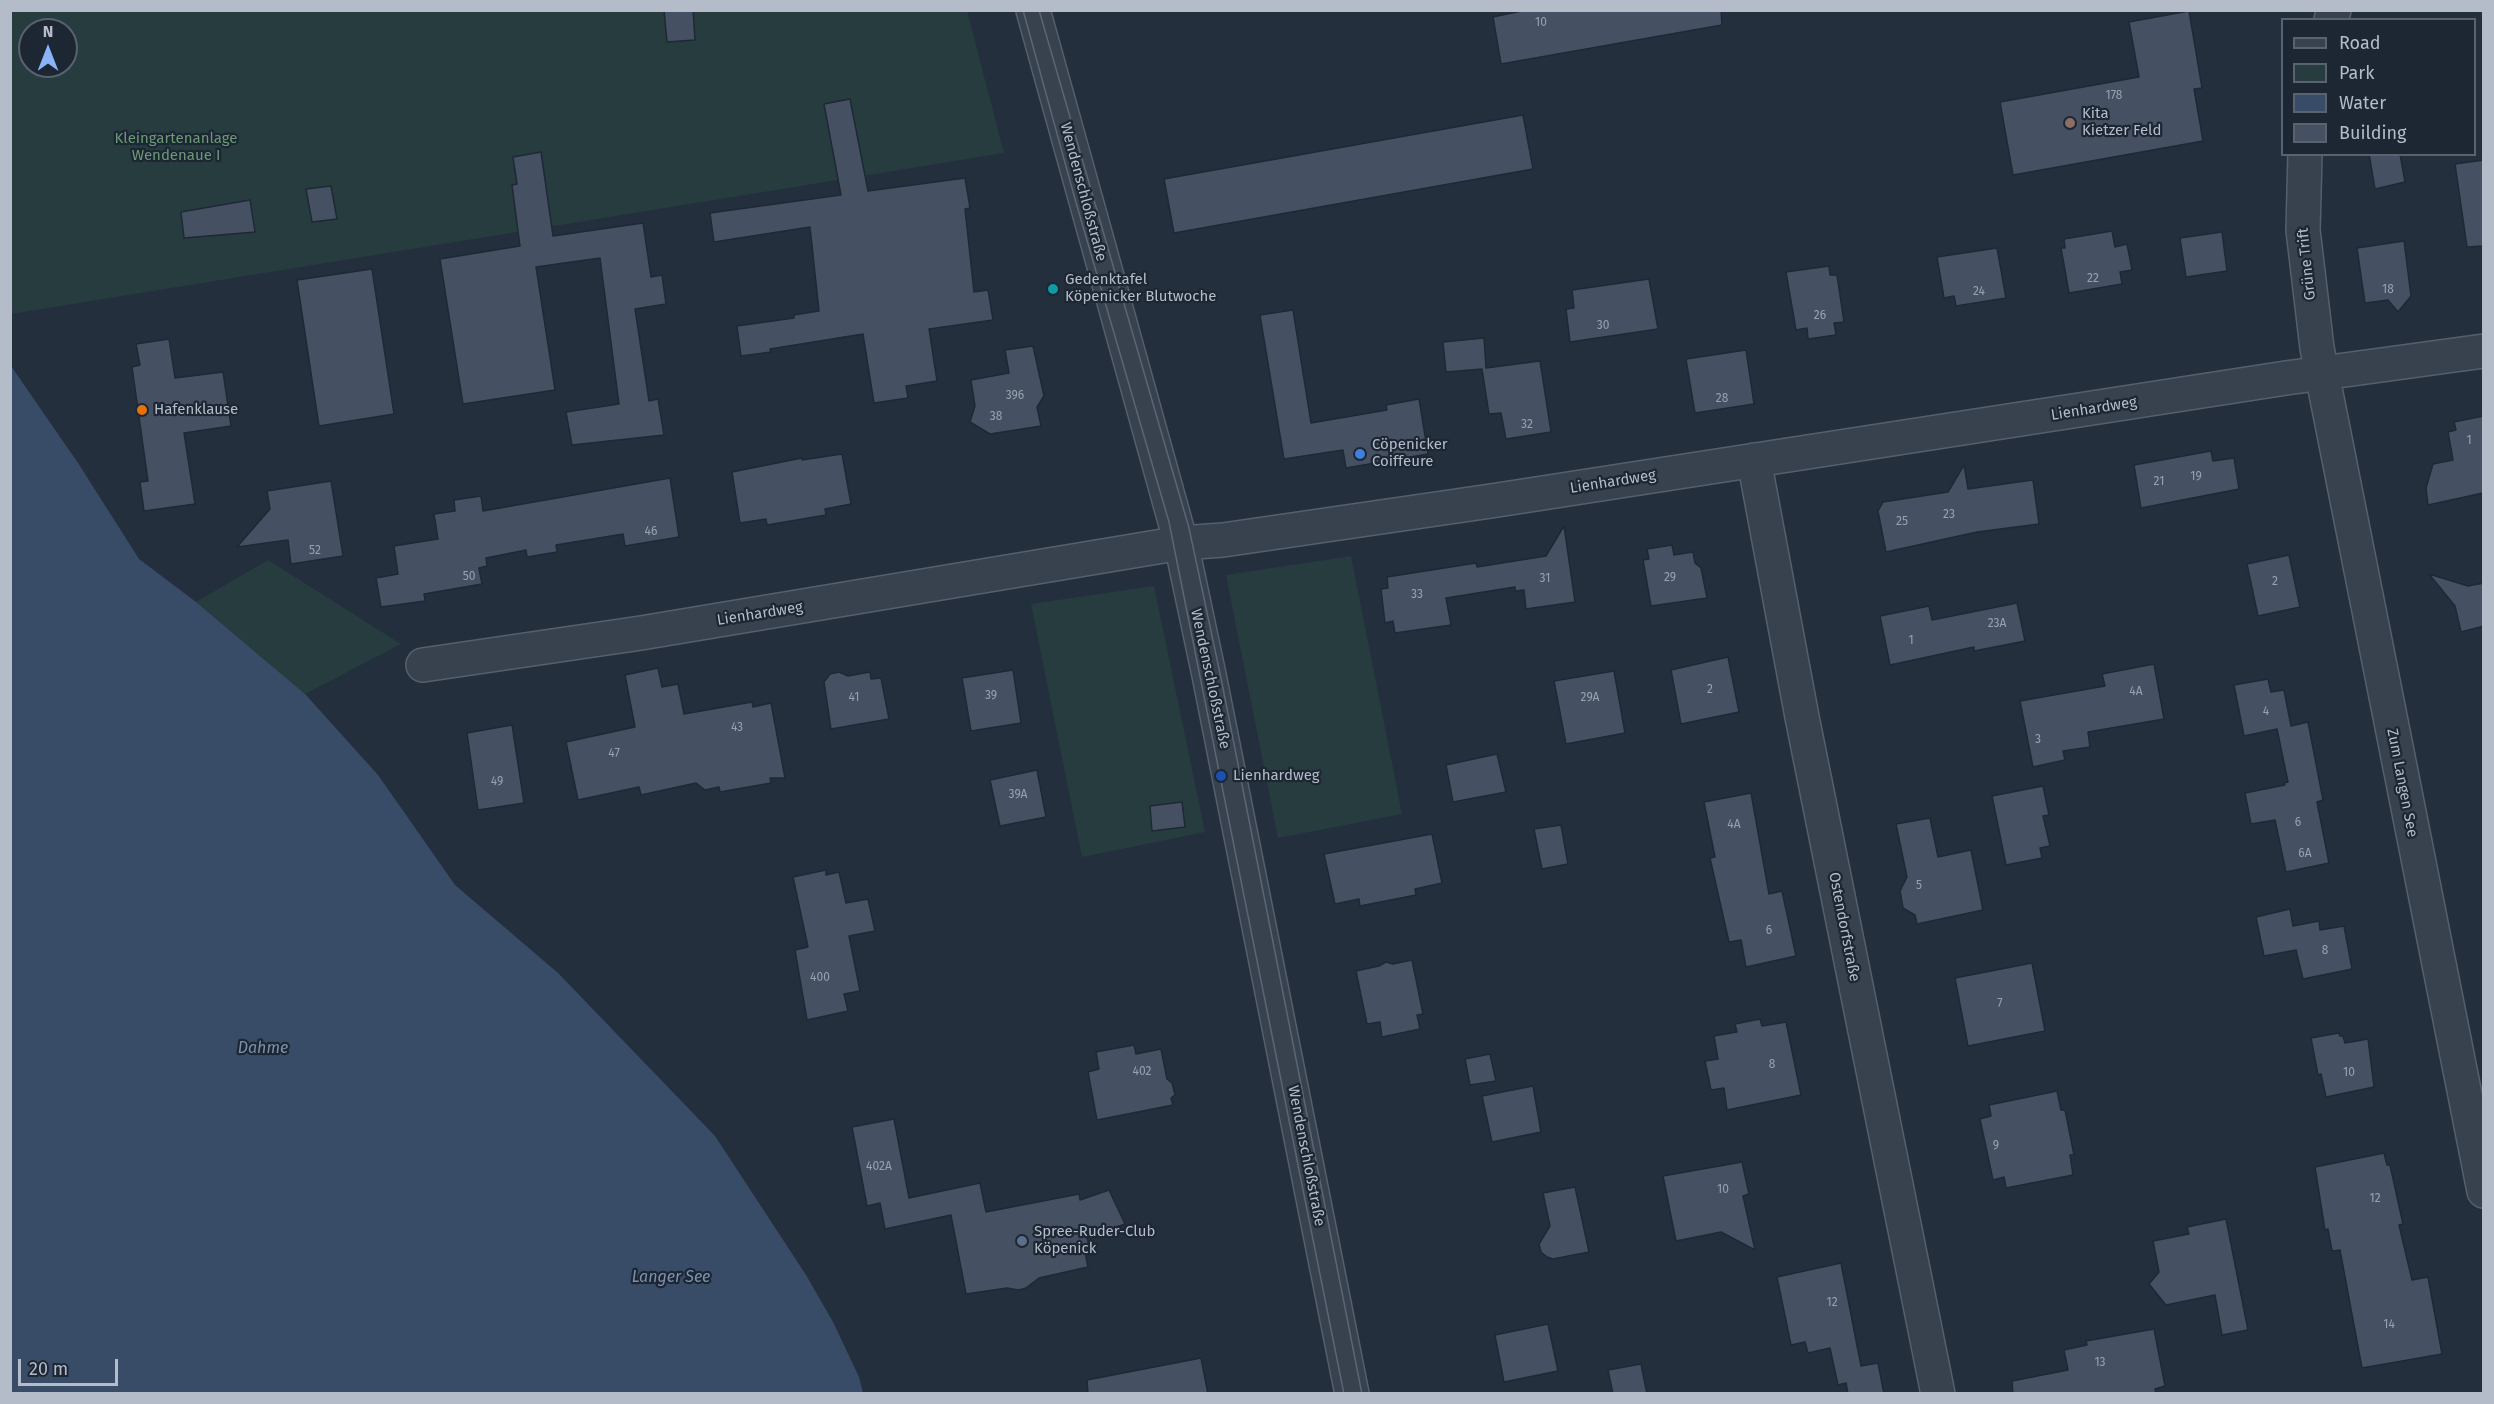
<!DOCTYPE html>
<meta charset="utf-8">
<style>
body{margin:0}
#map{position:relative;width:2494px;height:1404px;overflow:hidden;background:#242f3e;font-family:"Fira Sans",sans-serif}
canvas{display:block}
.frame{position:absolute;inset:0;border:12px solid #b4bcc9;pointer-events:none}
.legend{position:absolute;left:2281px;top:18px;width:195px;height:138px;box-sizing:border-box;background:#1d2633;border:2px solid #59626f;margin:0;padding:8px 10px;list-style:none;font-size:18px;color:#b4bcc9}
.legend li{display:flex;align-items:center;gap:12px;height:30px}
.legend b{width:30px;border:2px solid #59626f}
.north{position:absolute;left:18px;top:18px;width:60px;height:60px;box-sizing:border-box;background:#1d2633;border:2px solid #59626f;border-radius:50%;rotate:0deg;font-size:16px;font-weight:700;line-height:24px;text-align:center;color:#b4bcc9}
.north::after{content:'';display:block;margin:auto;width:21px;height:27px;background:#8ab4f8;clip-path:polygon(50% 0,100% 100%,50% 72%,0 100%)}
.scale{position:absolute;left:18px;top:1359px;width:100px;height:27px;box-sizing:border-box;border:3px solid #b4bcc9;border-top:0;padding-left:8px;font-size:18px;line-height:21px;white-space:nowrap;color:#b4bcc9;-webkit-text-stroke:4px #1d2633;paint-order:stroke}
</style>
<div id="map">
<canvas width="2494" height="1404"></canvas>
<div class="frame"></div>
<ul class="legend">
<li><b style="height:8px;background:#38414e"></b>Road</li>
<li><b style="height:16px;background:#263c3f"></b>Park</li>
<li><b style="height:16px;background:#394c67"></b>Water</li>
<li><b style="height:16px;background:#455162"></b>Building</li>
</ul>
<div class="north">N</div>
<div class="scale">20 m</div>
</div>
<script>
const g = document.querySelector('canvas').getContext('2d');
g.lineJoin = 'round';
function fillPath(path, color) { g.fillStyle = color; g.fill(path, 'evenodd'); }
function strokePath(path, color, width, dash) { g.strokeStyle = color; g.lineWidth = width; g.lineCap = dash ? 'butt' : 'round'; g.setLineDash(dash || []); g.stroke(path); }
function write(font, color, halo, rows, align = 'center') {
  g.font = font + ' "Fira Sans",sans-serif'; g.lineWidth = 4.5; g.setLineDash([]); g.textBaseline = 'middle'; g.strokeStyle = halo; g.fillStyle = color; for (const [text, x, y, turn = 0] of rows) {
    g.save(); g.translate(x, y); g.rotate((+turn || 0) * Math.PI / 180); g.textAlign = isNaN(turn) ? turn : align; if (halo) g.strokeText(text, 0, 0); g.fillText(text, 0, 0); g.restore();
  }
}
fillPath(new Path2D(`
 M11,11H967L1004,153L11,314ZM30,30H66V66H30Z
 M1351,556L1402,814L1278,838L1226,575Z
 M268,560L401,644L305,694L196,602Z
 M1154,586L1205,832L1082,857L1031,604Z`), '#263c3f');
fillPath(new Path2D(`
 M11,366L78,463L139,559L196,602L305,694L378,775L455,885L558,973L715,1136L806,1275L833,1322L859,1377L863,1393H11Z`), '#394c67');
const building = new Path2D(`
 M664,10H693L695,40L667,42Z
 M1526,10H1721L1722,25L1501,64L1493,17Z
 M2189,11L2202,88L2194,89L2203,141L2013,175L2000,102L2139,77L2129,22Z
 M850,99L868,191L965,178L970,208L965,209L974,292L988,290L993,320L929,329L937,381L906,386L908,398L874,403L863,334L770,349L771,352L741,356L737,326L794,318V315L819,311L810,227L714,242L710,213L841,195L824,104Z
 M1523,115L1533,169L1174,233L1164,179Z
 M541,152L553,236L643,223L651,277L662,275L666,304L635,309L649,401L658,399L664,435L572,445L566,412L619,404L600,258L536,267L555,390L463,404L440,259L520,246L512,185L517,184L513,157Z
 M2369,154H2400L2405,182L2375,189Z
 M2484,160V246L2467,247L2455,164Z
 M331,186L337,219L312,222L306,189Z
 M250,200L255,232L184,238L181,212Z
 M2112,231L2115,247L2127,244L2132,270L2120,272L2122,284L2069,293L2061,248H2065L2064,239Z
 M2222,232L2227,271L2186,277L2180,238Z
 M2404,241L2411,296L2398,312L2388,300L2365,303L2357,248Z
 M1997,248L2006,298L1956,306L1954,296L1944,298L1937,257Z
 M1829,266L1830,275H1837L1844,322L1834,323L1836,335L1808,339L1807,328L1796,330L1786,272Z
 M372,269L394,414L319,426L297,280Z
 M1649,279L1658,329L1570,342L1566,309L1574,308L1572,290Z
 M1293,310L1311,423L1387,410L1386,405L1419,399L1428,454L1346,468L1343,450L1284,459L1260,315Z
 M1484,338L1486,368L1540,361L1551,432L1506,439L1501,413L1489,414L1482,369L1446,372L1443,342Z
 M169,339L175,378L223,372L231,426L184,433L195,504L144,511L140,482L148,481L132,367L140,365L136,344Z
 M1033,346L1044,396L1037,407L1041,426L990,434L970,422L975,406L971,380L1009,373L1005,350Z
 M1746,350L1754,404L1695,413L1686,359Z
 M2483,416V493L2428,505L2426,488L2433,464L2453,460L2448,432L2456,430L2454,422Z
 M2211,451L2213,461L2234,458L2239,489L2141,508L2134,465Z
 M842,454L851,504L825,509L826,515L767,525L766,519L740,523L732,472L802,458V460Z
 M1964,465L1968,489L2033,480L2039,524L1977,532L1886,552L1878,511L1883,502L1948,492Z
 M670,478L679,537L625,546L623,534L556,545L557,552L527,557L526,550L486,558L487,566L479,568L482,584L424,594L425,601L381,607L376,578L398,574L394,546L438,539L434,514L455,511L454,500L481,496L483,511Z
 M331,481L343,556L291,564L288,540L237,547L270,509L267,491Z
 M1564,526L1575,602L1526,609L1524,590L1515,591V587L1446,598L1451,625L1395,633L1393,621L1385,623L1381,589L1388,588L1387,577L1476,563L1477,567L1546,556Z
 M1672,545L1674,555L1693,552L1695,563L1701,568L1707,598L1651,606L1643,560L1649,559L1647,549Z
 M2289,555L2300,607L2258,616L2247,564Z
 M2429,574L2468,586L2484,583V626L2461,632L2455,606Z
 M2017,603L2025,641L1974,651V647L1890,665L1880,616L1929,606L1932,620Z
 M1728,657L1739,712L1681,724L1671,670Z
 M2154,664L2164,719L2088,732L2090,747L2063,751L2065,760L2033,767L2020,701L2105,686L2102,674Z
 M658,668L662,687L678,684L684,714L752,702L753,707L771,703L785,778H770L771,783L720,792L719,787L705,790L696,783L641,795L639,787L578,800L566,742L635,727L625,675Z
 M1013,670L1021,723L971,731L962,678Z
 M1614,671L1625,733L1566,744L1554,681Z
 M839,672L848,676L870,672L871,679L881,678L889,719L831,729L824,682L830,674Z
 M2268,679L2271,692L2284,690L2291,726L2308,722L2323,800L2317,802L2329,863L2286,872L2275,820L2251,824L2245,793L2285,785L2284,783L2288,782L2277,729L2244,736L2234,685Z
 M512,725L524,803L478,810L467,733Z
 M1497,754L1506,792L1453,802L1446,765Z
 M1037,770L1046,817L1000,826L990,780Z
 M2043,786L2049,815L2043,816L2050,846L2040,848L2042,858L2006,865L1992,796Z
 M1751,793L1769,894L1782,891L1796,956L1746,967L1741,940L1729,942L1710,858L1715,857L1704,802Z
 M1182,802L1185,827L1152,831L1150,806Z
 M1930,818L1938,857L1971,850L1983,910L1917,924L1915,915L1903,908L1900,891L1907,877L1896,824Z
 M1561,825L1568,864L1542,869L1534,829Z
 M1432,834L1442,883L1415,889L1416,895L1360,906L1359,899L1335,904L1324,854Z
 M826,870V875L839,872L846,903L868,899L875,931L849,936L860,991L844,994L848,1011L807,1020L795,950L808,947L793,877Z
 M2290,909L2293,926L2319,921L2320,930L2344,926L2352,969L2303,979L2296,950L2264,956L2256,917Z
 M1412,960L1423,1014L1417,1015L1420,1029L1382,1037L1380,1022L1367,1024L1356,971L1379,966L1386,962L1393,964Z
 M2032,963L2045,1031L1968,1046L1955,978Z
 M1760,1019L1762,1026L1786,1022L1801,1095L1727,1110L1724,1088L1711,1090L1705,1061L1718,1059L1714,1036L1737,1032L1735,1024Z
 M2339,1033L2340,1036H2343L2345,1043L2368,1039L2374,1087L2326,1097L2321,1074L2318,1075L2311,1038Z
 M1134,1045L1136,1054L1161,1049L1167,1079L1172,1083L1175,1095L1171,1098L1173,1105L1097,1120L1088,1072L1099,1069L1096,1052Z
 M1490,1054L1496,1081L1470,1085L1465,1059Z
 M1533,1086L1541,1132L1492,1142L1482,1096Z
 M2057,1091L2061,1110H2065L2074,1155H2070L2073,1175L2006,1188L2004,1177L1993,1180L1980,1119L1991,1116L1989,1105Z
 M894,1119L909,1198L980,1183L986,1212L1079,1194L1080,1200L1109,1190L1125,1224L1087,1237L1090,1250L1085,1252L1088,1267L1039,1278L1026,1288L1019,1290L1007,1288L966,1294L951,1215L885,1229L880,1203L867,1206L852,1127Z
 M2384,1153L2387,1165H2390L2403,1224L2399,1225L2412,1280L2428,1277L2442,1354L2362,1368L2340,1250L2332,1251L2328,1229L2325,1230L2315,1167Z
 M1742,1162L1749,1194L1743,1196L1755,1250L1721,1232L1676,1241L1663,1176Z
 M1575,1187L1589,1252L1553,1259L1547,1257L1541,1252L1539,1244L1550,1226L1543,1193Z
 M2226,1219L2248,1330L2222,1335L2215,1295L2166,1305L2149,1284L2159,1272L2153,1241L2189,1234L2187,1227Z
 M1841,1263L1861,1366L1878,1363L1884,1394H1848L1846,1383L1838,1385L1830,1348L1808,1353L1805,1342L1791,1345L1777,1277Z
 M1548,1324L1558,1371L1504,1382L1495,1335Z
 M2154,1329L2165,1386L2155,1389L2156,1394H2013L2012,1381L2068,1370L2064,1350L2087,1345L2086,1341Z
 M1201,1358L1208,1394H1088L1087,1380Z
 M1641,1364L1647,1394H1613L1608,1370Z`);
fillPath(building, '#455162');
strokePath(building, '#1f2835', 1.5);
const street = new Path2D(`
 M1033,10L1181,543L1209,675L1352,1394
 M2331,20L2334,10
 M2305,154L2303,230L2317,348L2484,1191
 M1754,460L1802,717L1938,1394
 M423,665L641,633L1181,543L1223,540L1491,501L2286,378L2484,351`);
strokePath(street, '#565f6c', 36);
strokePath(street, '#38414e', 33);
strokePath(new Path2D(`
 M1023,10L1075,199L1169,522L1344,1394
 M1039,10L1189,528L1221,678L1362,1394`), '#5a6575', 1.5);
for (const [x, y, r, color] of [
 [2070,123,6,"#8d6e63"],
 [1053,289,6,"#0f9aa8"],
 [142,410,6,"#e8710a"],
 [1360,454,6,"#3f7fe0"],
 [1221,776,6,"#1a4fb4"],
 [1022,1241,6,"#5c6f8a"]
]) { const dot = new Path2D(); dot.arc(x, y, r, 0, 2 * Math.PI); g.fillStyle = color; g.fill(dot); strokePath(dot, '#1d2633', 2); }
write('12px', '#98a1af', null, [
 ["10",1541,23],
 ["178",2114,96],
 ["22",2093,279],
 ["18",2388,290],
 ["24",1979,292],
 ["26",1820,316],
 ["30",1603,326],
 ["396",1015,396],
 ["28",1722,399],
 ["38",996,417],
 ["32",1527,425],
 ["1",2469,441],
 ["19",2196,477],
 ["21",2159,482],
 ["23",1949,515],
 ["25",1902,522],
 ["46",651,532],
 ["52",315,551],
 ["50",469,577],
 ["29",1670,578],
 ["31",1545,579],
 ["2",2275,582],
 ["33",1417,595],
 ["23A",1997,624],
 ["1",1911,641],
 ["2",1710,690],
 ["4A",2136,692],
 ["39",991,696],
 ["41",854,698],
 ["29A",1590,698],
 ["4",2266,712],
 ["43",737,728],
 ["3",2038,740],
 ["47",614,754],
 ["49",497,782],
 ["39A",1018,795],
 ["6",2298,823],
 ["4A",1734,825],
 ["6A",2305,854],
 ["5",1919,886],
 ["6",1769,931],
 ["8",2325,951],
 ["400",820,978],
 ["7",2000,1004],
 ["8",1772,1065],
 ["402",1142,1072],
 ["10",2349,1073],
 ["9",1996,1146],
 ["402A",879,1167],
 ["10",1723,1190],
 ["12",2375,1199],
 ["12",1832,1303],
 ["14",2389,1325],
 ["13",2100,1363]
]);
write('15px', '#b4bcc9', '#1d2633', [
 ["Kita",2082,114],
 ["Kietzer Feld",2082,131],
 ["Gedenktafel",1065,280],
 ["Köpenicker Blutwoche",1065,297],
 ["Hafenklause",154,410],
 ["Cöpenicker",1372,445],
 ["Coiffeure",1372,462],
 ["Lienhardweg",1233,776],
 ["Spree-Ruder-Club",1034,1232],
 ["Köpenick",1034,1249]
], 'left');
write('15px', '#6b9a76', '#1d2633', [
 ["Kleingartenanlage",176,139],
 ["Wendenaue I",176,156]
]);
write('15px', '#b4bcc9', '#1d2633', [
 ["Wendenschloßstraße",1083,192,75],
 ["Grüne Trift",2307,264,-96],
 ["Lienhardweg",2094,409,-9],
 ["Lienhardweg",1613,482,-9],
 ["Lienhardweg",760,614,-9],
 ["Wendenschloßstraße",1210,679,78],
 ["Zum Langen See",2402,783,79],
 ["Ostendorfstraße",1844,927,79],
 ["Wendenschloßstraße",1306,1156,79]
]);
write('italic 16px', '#7c92b1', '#1d2633', [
 ["Dahme",263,1049],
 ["Langer See",671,1278]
]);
</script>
